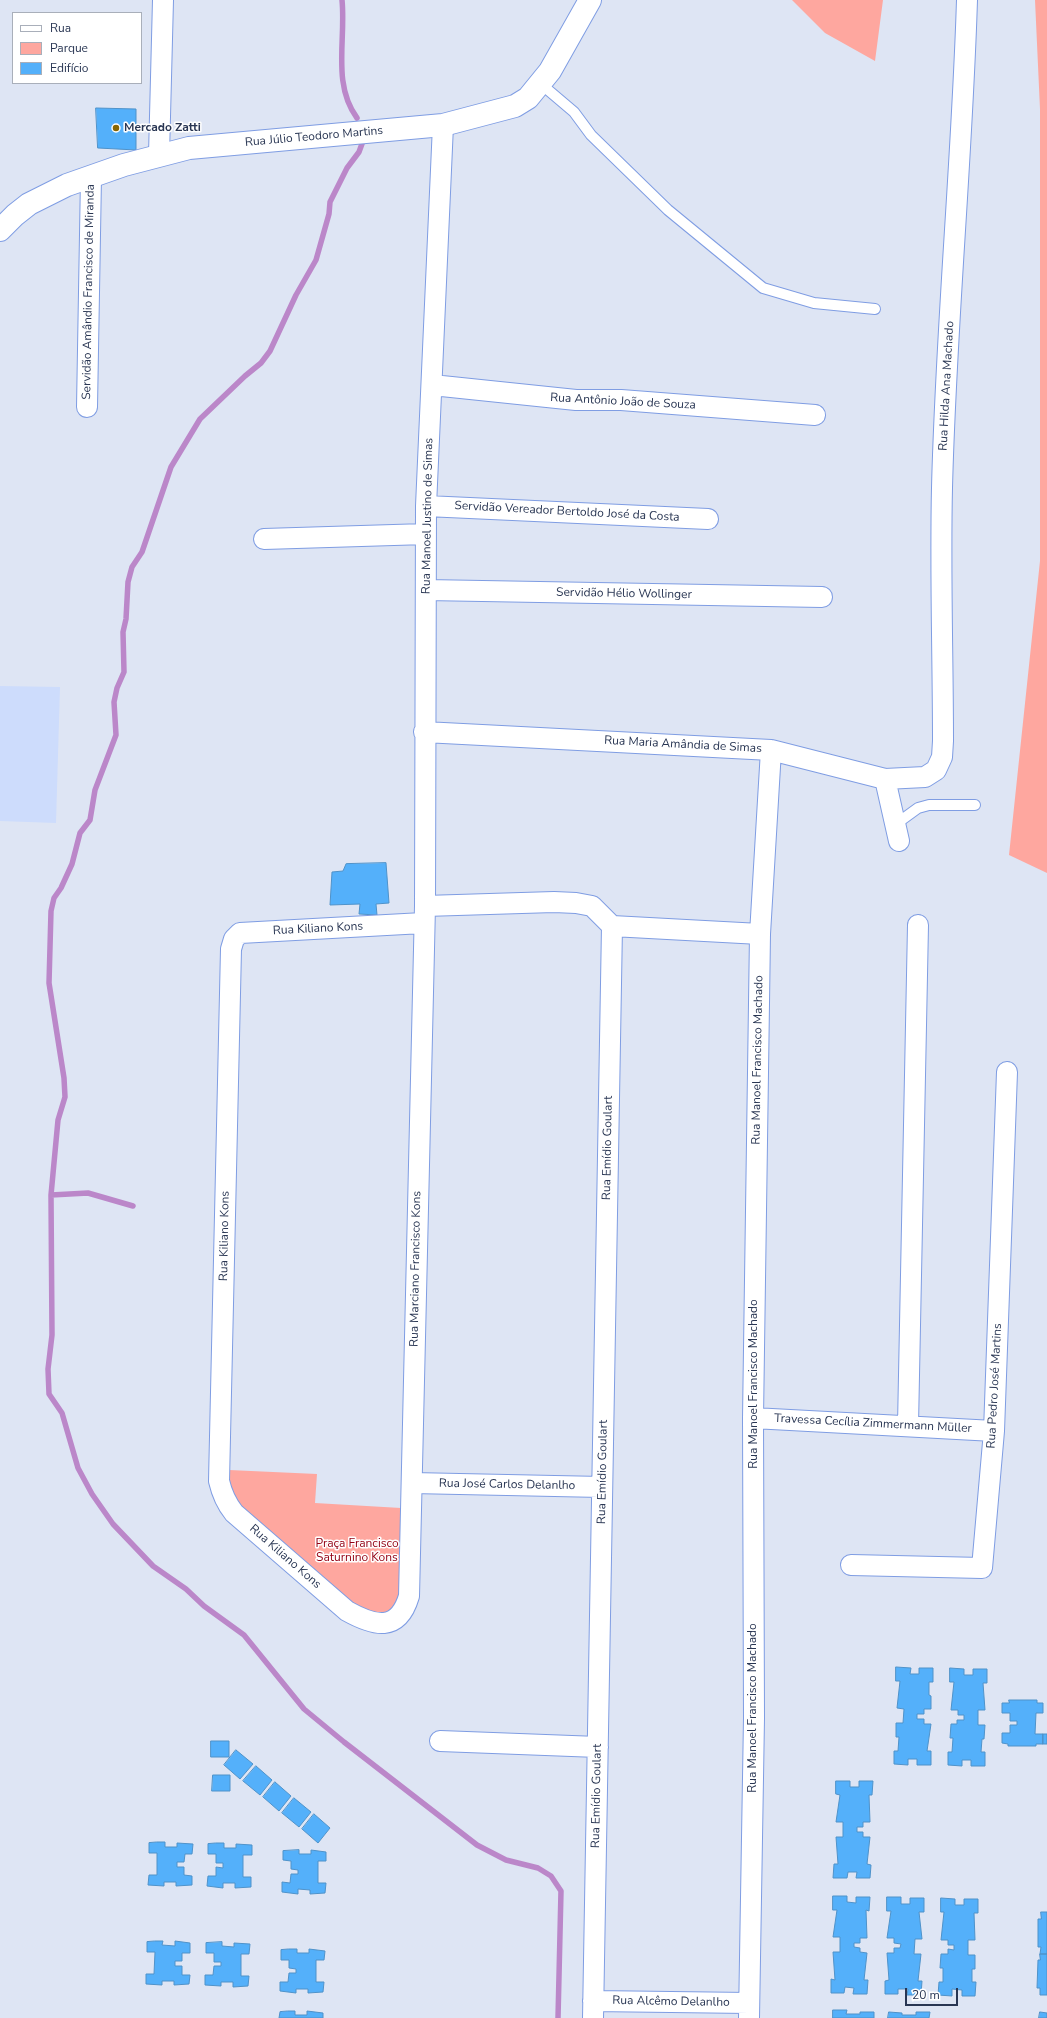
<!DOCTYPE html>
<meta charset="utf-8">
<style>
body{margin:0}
#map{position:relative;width:1047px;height:2018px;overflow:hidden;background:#dee5f4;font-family:"Nunito Sans",sans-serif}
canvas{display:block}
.legend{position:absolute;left:12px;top:12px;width:130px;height:72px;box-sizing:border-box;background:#fff;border:1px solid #a9afba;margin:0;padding:5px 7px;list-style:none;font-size:12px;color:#293653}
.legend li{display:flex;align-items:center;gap:8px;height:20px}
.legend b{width:20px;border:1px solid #a9afba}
.scale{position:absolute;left:905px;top:1988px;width:53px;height:18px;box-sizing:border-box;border:2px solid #293653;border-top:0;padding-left:5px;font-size:12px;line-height:14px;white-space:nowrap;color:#293653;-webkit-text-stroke:3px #fff;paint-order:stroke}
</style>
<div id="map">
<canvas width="1047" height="2018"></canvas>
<ul class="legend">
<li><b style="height:5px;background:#fff"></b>Rua</li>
<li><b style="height:11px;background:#fea79f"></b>Parque</li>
<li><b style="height:11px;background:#54b0fa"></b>Edifício</li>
</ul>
<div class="scale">20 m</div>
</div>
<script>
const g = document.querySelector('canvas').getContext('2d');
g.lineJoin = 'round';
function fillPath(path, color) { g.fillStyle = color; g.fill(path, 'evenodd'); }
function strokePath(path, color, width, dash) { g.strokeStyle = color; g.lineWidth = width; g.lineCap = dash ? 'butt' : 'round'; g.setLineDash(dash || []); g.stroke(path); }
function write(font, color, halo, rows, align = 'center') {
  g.font = font + ' "Nunito Sans",sans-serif'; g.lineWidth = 3; g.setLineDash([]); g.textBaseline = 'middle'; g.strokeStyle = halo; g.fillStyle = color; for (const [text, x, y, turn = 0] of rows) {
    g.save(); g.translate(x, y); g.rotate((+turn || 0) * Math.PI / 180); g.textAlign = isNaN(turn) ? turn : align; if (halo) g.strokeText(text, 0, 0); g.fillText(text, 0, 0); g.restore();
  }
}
fillPath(new Path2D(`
 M0,686L60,687L56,823L0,821Z`), '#cddcfc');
fillPath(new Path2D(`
 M792,0H883L875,61L825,33Z
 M1035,0H1047V873L1009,855L1040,561V109Z
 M229,1470L317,1474L315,1503L401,1508V1593L398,1605L379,1617L363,1612L236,1506L228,1482Z`), '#fea79f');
strokePath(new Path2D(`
 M342,0C346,40 332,84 357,118
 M363,141L359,152L347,168L330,202L329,214L316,260L296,295L270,351L261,363L245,376L200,419L171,467L142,552L132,567L128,582L126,619L123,632L124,672L117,688L114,702L116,735L95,790L90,820L80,833L72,864L61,888L54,898L51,911L49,983L64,1078L65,1097L58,1120L51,1195L52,1335L48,1369L49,1394L62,1413L78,1468L92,1494L113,1524L153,1566L186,1589L204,1606L244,1635L304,1709L344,1742L477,1845L506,1860L538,1868L551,1876L561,1891L558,2018
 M51,1195L88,1193L133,1206`), '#bb87c9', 5.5);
const building = new Path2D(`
 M96,108L136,109V150L98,148Z
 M386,863L389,903L376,904L377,915L359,914L360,904L330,905L332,872L343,871L346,864Z
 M896,1667L911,1668L910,1674H919V1668H933V1682H929V1695L931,1696V1709H924V1714H917V1719H924V1724H931L927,1751H931V1765H917V1759H908V1765L894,1764V1751H898L899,1737H896V1723H903L904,1709L897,1708L900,1681H896Z
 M950,1668L964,1669V1675H973V1669H987V1683H983L985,1710H978V1725H985L984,1739H982L981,1752H985V1766H971V1760H962V1766L948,1765V1752H952L953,1738H950L951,1724H957V1720H964V1715H958V1710H951L954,1682H950Z
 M1009,1700H1037V1703H1043V1713H1036L1035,1734H1043V1744H1036V1746H1008V1744L1002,1743V1733H1010V1725H1017V1721H1010V1713H1002V1703H1009Z
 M1043,1734H1047V1744H1043Z
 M211,1741H229V1757H211Z
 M236,1750L253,1764L240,1779L224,1765Z
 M256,1766L272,1780L260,1795L243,1781Z
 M213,1775H230V1791H212Z
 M836,1781H850V1787H859V1781H873L872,1795H869L870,1822H863V1827H857V1832H863V1837H870L867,1864L871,1865L870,1878H856L857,1872H848L847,1878H833L834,1864H838L836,1837H843V1822H836L840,1795L836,1794Z
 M275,1782L291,1796L279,1811L263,1797Z
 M294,1798L311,1812L299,1827L282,1813Z
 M314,1814L330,1828L318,1843L302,1829Z
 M157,1842H165V1847H177V1843L193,1844L192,1854H185L184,1862H177V1867H184V1875L192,1876V1885L176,1886V1882H164V1886L148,1885L149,1875H157V1853H149V1843Z
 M216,1843H224V1848H236V1844L252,1845V1855H243V1877H251V1887L235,1888V1883H223V1888L207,1886L208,1876H216V1867L223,1868V1863H216V1854H208V1844Z
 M299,1850V1854H311V1850L326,1852V1861H318V1883H326L325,1893L310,1894V1890L298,1889V1894L282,1892V1882L290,1883L291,1874H298V1870L291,1869V1861L283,1860V1851Z
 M833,1896H847V1902L856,1903V1897H870L869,1911L866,1910L867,1938H860V1943H854V1947L860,1948V1952L867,1953L864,1980H868L867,1994H853L854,1988L845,1987L844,1993H831V1979L835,1980L833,1952H840V1937H833L837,1910H833Z
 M887,1897H901V1904H910V1898H924V1912H919L922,1939H915L914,1954H921L918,1981H922L921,1995H907L908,1989H898V1994H885V1981L889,1980L887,1953H894V1948H900L901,1944L894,1943V1938H887L891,1911H887Z
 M941,1898L955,1899V1905H964V1899H978V1913H974L975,1940H968V1955H975V1969H972V1982H976L975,1996H962V1990L952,1989V1996L938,1995L939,1982H943V1968H940L941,1954H948V1949L954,1950V1945H948V1940H941L944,1912H941Z
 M1041,1912H1047V1954H1040L1041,1947H1038V1919H1041Z
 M155,1941H163L162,1945L175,1946V1941L190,1943V1953H182V1961H175V1966H182V1975H190L189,1984L174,1985V1981H162V1985L146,1984V1974H154L155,1952H147V1942Z
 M222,1942V1946L234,1947V1943L250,1944L249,1954H241V1976H249L248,1986L233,1987V1982H221V1986L205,1985V1975H213L214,1966H221V1962H214V1953H206V1943Z
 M289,1949H297V1953H309V1949L325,1951L324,1960H316V1982H324L323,1992L308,1993V1989H296V1993L280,1991V1982H288L289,1973H296V1969L289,1968V1960H281V1950Z
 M1040,1954H1047V1995H1040V1988H1037L1038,1960H1040Z
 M833,2010H847L846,2014H860V2012H874V2018H833Z
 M288,2011H295V2015H307V2011L323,2013V2018H279L280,2012Z
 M889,2012L902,2013V2015H916V2012H930L929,2018H888Z
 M1040,2012L1047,2013V2018H1039Z`);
fillPath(building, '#54b0fa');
strokePath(building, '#4f92c9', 1);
const service = new Path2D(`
 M541,84L574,112L591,135L668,210L763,288L814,303L875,309
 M896,824L918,808L929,805H975`);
const minor = new Path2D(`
 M159,155L163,0
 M432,385L576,400H621L815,415
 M87,407L91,177
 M426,506L708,519
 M264,539L426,534
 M426,590L822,597
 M424,732L771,750L885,779L925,777L936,770L942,757L943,741C943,657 940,572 942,488C946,325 962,163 967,0
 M885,779L899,841
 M425,906L554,902L576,903L592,906L612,926
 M423,923L240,933L234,939L231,949L219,1481C222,1494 226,1503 234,1513L347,1611C374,1626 398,1633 409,1596L425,906L426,506L443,125
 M612,926L760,934
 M753,1418L994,1431
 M908,1425L918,925
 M412,1483L602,1487
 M851,1565L982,1568L994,1431L1007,1072
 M440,1741L598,1747
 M593,2001L749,2003
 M593,2018L612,926
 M749,2018L754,1718L753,1418L760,934L771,750`);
const secondary = new Path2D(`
 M0,230L15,215L29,204L67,185L124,165L189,148L443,125L515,106L528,98L550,71L590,0`);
strokePath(service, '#7f9de3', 12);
strokePath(minor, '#7f9de3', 22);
strokePath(secondary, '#7f9de3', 24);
strokePath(service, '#fff', 10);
strokePath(minor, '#fff', 20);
strokePath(secondary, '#fff', 22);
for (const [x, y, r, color] of [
 [116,128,4,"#886601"]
]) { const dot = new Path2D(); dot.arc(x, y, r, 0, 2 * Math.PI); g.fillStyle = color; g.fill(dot); strokePath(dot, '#fff', 1.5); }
write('bold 12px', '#293653', '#fff', [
 ["Mercado Zatti",124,128]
], 'left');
write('12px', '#293653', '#fff', [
 ["Rua Júlio Teodoro Martins",314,137,-5],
 ["Servidão Amândio Francisco de Miranda",89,292,-89],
 ["Rua Hilda Ana Machado",947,386,-87],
 ["Rua Antônio João de Souza",623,402,3],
 ["Servidão Vereador Bertoldo José da Costa",567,512,3],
 ["Rua Manoel Justino de Simas",428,516,-89],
 ["Servidão Hélio Wollinger",624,594,1],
 ["Rua Maria Amândia de Simas",683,745,3],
 ["Rua Kiliano Kons",318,929,-3],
 ["Rua Manoel Francisco Machado",758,1060,-89],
 ["Rua Emídio Goulart",608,1148,-89],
 ["Rua Kiliano Kons",225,1236,-89],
 ["Rua Marciano Francisco Kons",416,1269,-89],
 ["Rua Manoel Francisco Machado",754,1384,-90],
 ["Rua Pedro José Martins",995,1386,-87],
 ["Travessa Cecília Zimmermann Müller",873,1424,3],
 ["Rua Emídio Goulart",603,1472,-89],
 ["Rua José Carlos Delanlho",507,1485,1],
 ["Rua Kiliano Kons",285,1557,41],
 ["Rua Manoel Francisco Machado",753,1708,-90],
 ["Rua Emídio Goulart",597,1796,-89],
 ["Rua Alcêmo Delanlho",671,2002,1]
]);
write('12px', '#920013', '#fff', [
 ["Praça Francisco",357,1544],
 ["Saturnino Kons",357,1558]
]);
</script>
